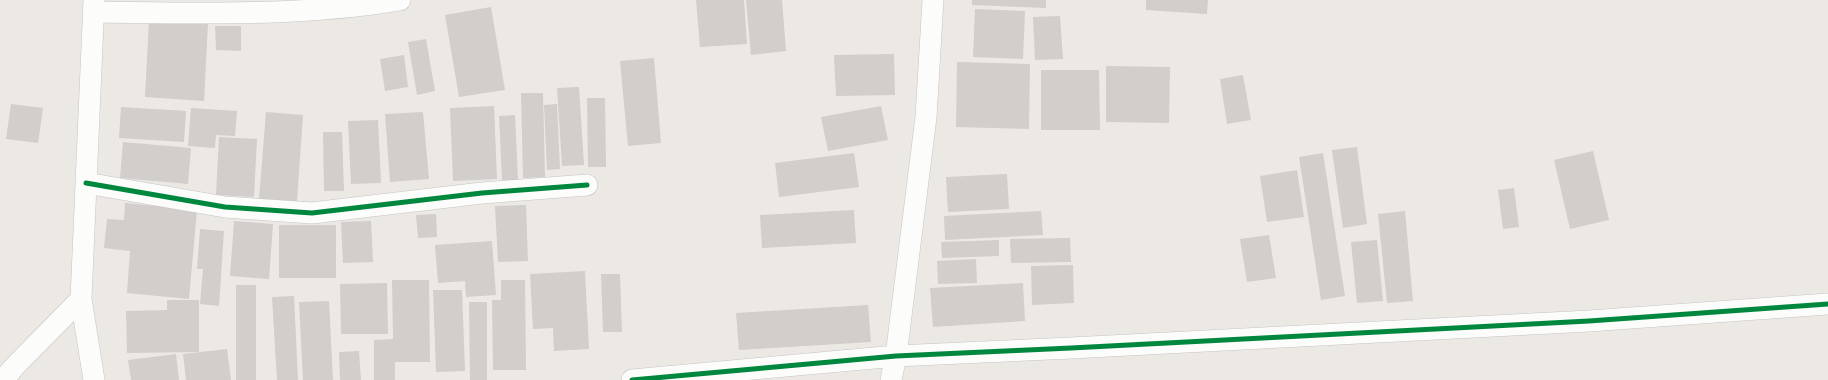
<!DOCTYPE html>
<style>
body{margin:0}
canvas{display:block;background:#ece8e4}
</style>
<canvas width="1828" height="380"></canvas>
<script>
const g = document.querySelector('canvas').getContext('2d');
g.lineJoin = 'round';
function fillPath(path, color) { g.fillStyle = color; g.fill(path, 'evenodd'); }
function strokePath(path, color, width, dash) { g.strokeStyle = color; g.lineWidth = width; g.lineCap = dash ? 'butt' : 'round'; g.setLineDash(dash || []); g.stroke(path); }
fillPath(new Path2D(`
 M696,0H744L747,44L700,47Z
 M746,0H782L786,51L751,55Z
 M972,0H1046V8L972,5Z
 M1146,0H1208L1207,14L1146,10Z
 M491,7L505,90L459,97L445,15Z
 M975,9L1025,11L1023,59L973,57Z
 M1060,16L1063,59L1035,60L1033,17Z
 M149,21L208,24L204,101L145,97Z
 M215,26H241V51L216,50Z
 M426,39L435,91L417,95L408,42Z
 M894,54L895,95L836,96L834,55Z
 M404,55L408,87L385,91L380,59Z
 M654,58L661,143L628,146L620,61Z
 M957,62L1030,64L1029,129L956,127Z
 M1106,66L1170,67L1169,123L1106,122Z
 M1041,70H1099L1100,130H1041Z
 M1243,75L1251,120L1227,124L1220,79Z
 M579,87L584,165L562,166L557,88Z
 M521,93H543L545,177L523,178Z
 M587,98H605L606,167H588Z
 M11,104L43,108L38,143L6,139Z
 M557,104L560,169L547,170L544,105Z
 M494,106L497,179L453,181L450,108Z
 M881,106L888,140L828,151L821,117Z
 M121,107L186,111L184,142L119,138Z
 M191,108L237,111L235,136L216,135L215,148L188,146Z
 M266,112L303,115L297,201L259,199Z
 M423,112L429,179L390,182L385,114Z
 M515,115L518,180H502L499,116Z
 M378,120L381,183L351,184L348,121Z
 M323,132H342L344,191H324Z
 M219,137L257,139L254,197L216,195Z
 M123,142L191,148L188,184L120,178Z
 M1357,147L1367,224L1343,228L1332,150Z
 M1593,151L1609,220L1570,229L1554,160Z
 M854,153L859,187L779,197L775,163Z
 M1323,153L1345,296L1321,300L1299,157Z
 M1297,170L1304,217L1267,222L1260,176Z
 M1007,174L1009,209L948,212L946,177Z
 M1514,188L1519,227L1503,229L1498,190Z
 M125,203L197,210L189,299L127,293L130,251L104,248L107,219L124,220Z
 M526,205L528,261L498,262L495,206Z
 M854,210L856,243L762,248L760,215Z
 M1041,211L1043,235L945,240L944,216Z
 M1405,211L1413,301L1387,303L1378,214Z
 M436,214L437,237L418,238L416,215Z
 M234,221L273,224L269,279L230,276Z
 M371,221L373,262L343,263L341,222Z
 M279,225H336V278H279Z
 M200,229L224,231L219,306L200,304L203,269H197Z
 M1269,235L1276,278L1247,282L1240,239Z
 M1070,238L1071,262L1011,263L1010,239Z
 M999,240V256L942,258L941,242Z
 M1377,240L1383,301L1357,303L1351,242Z
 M492,241L496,295L466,297L465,281L438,283L435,245Z
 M976,259L977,283L938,284L937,261Z
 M1073,265L1074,303L1032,305L1031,266Z
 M585,271L589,349L554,351L553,328L533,329L530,274Z
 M601,274H620L622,332H603Z
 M392,280H429L430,362H395V380H374V340L393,339Z
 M501,280H525L526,370H493L492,300H501Z
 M387,283L388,334H341L340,284Z
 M1023,283L1025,321L933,327L930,288Z
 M236,285H256V380H236Z
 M433,290H462L465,371L436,372Z
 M294,296L298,380H277L272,297Z
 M167,300H199V352L127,353L126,311L167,310Z
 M329,301L333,380H303L299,302Z
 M469,302H487V380H470Z
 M868,305L871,342L739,350L736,313Z
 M227,349L231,380H186L183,354Z
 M359,351L361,380H340L339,352Z
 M176,354L179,380H131L128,360Z`), '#d1cecb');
const minor = new Path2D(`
 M94,12C196,13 299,17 400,0
 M86,183L225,207L312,213L482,193L587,185
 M81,299L94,380
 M3,380L15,366L81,299L94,0
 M632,380L896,356L1071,348L1589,321L1828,304
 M891,380L896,356L926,117L933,0`);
strokePath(minor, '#c5c4c5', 22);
strokePath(minor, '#fcfcfb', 21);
strokePath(new Path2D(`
 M86,183L225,207L312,213L482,193L587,185
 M632,380L896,356L1071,348L1589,321L1828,304`), '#00873e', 5);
</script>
